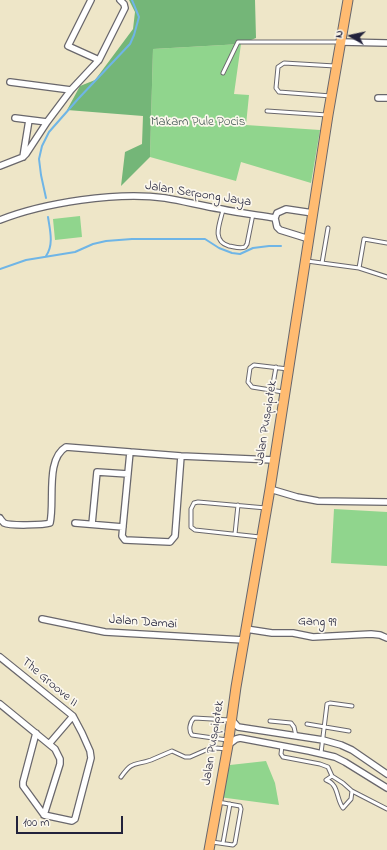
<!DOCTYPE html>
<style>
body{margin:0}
#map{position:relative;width:387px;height:850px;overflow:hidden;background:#eee6c8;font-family:"Indie Flower",sans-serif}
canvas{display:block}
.north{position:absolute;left:331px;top:16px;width:40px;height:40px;-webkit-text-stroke:3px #fbf7ec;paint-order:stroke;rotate:279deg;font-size:11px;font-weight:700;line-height:16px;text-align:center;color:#22223b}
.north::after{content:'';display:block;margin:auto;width:14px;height:18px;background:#22223b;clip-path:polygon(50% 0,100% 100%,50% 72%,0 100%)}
.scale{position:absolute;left:16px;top:816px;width:107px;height:18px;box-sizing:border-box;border:2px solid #22223b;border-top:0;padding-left:5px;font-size:12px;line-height:14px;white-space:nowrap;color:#22223b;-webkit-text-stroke:3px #fbf7ec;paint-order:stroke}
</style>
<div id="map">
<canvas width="387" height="850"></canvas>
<div class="north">N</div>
<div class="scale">100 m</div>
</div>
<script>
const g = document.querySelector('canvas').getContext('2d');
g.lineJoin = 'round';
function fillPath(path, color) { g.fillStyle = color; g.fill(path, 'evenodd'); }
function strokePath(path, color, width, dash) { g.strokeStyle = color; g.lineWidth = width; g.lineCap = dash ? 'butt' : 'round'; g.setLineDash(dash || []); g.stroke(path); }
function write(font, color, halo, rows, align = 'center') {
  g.font = font + ' "Indie Flower",sans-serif'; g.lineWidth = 3.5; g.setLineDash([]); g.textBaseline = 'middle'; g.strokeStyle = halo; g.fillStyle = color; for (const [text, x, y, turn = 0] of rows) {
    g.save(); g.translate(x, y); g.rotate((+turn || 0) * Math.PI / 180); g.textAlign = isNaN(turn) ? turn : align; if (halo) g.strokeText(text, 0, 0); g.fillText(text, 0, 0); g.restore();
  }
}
fillPath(new Path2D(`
 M241,44L234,94L249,95L246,125L320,130L311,183L241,162L236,181L150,157L153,49Z
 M80,216L82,237L55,240L53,219Z
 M334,509L387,512V566L331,563Z
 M266,761L275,783L279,805L219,797L230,765Z`), '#90d58d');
fillPath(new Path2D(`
 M129,0H255L256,38L241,44L153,49L150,157L121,186L125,152L142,144L143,116L67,110L80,86L95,80L133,29L135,12Z`), '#74b678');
strokePath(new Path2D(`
 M46,198L41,175L39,159L42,146L49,132L78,99L130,44L134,35L139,17L132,0
 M46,256C54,245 50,230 48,217
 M0,269L26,260L75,252L93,244L106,241L132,239H205L219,248L232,253L240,254L253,248L269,246H281`), '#6fb5e6', 2);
const lane = new Path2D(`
 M223,73L238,42H339
 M331,96L279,92L276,88L278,67L284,63L335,66
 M267,111L327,115
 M223,210C220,223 211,241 229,246C235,247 240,249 245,247L247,244L253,214
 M307,261L359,268L387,277
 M322,263L328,228
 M359,268L364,239L387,243
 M272,390L276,367
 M283,392L252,387L248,382L250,368L254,365L288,369
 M235,534L238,505
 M260,537L195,530L191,527V509L194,503L198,502L266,508
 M270,721L291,723L294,727L296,736
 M307,724L349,731
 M227,740L192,735C188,730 190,722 194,718L230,720
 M282,746L281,754L283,757L320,764L328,767L332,776L343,783L352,791L387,809
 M321,753L327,704L330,703L352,706
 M332,776L326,780C339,784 336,799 343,808L351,799L352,791
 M121,777C133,760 134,766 151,760C158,757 165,754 172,751L185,757H190L206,750L216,748L227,749
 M212,842L233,845L235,843L241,809L240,806L218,802
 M223,843L230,804`);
const street = new Path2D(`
 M91,0L68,46L99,60
 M341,42L387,43
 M10,82L71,90
 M378,98H387
 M15,118L47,122
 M23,157L29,120
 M0,166L23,157L26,154L47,122L71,90L99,60L125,8L124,4L120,0
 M0,220C43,203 118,191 165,198C184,201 202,206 221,209C239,213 257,215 275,218
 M309,239L280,230L277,227L275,218L277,213L286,209L313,213
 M130,452L122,536L125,540L170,542L175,536L181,456
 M270,489L297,497L318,501L387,502
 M0,518C1,520 3,522 4,523C10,526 44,525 50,523C55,502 45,459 66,447L181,456L274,460
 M75,523L123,527
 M92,524L97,472L128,474
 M42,619L105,632L244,640
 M246,629L272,633H293L313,637L371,634L380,635L387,638
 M0,657L73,716L82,733L90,751L91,758L75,819L72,821L44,815L23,786V782L36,733
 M0,704L55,749L60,759V764L44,815
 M232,720L238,727L323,740L341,745L352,750L387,774
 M49,744L73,716
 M228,745L236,739L240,738L309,751L335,757L345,762L387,788`);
const primary = new Path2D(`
 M209,850L228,745L236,687L270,489L328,115L348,0`);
strokePath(lane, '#69676c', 5);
strokePath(street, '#69676c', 8);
strokePath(primary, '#69676c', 11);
strokePath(lane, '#fff', 3);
strokePath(street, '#fff', 5.5);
strokePath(primary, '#ffbb71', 9);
write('13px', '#435854', '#fbf7ec', [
 ["Makam Pule Pocis",198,123]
]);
write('13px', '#22223b', '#fbf7ec', [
 ["Jalan Serpong Jaya",198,195,9],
 ["Jalan Puspiptek",267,423,-81],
 ["Jalan Damai",143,623,4],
 ["Gang 99",317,623,3],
 ["The Groove II",49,683,40],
 ["Jalan Puspiptek",214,743,-81]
]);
</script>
